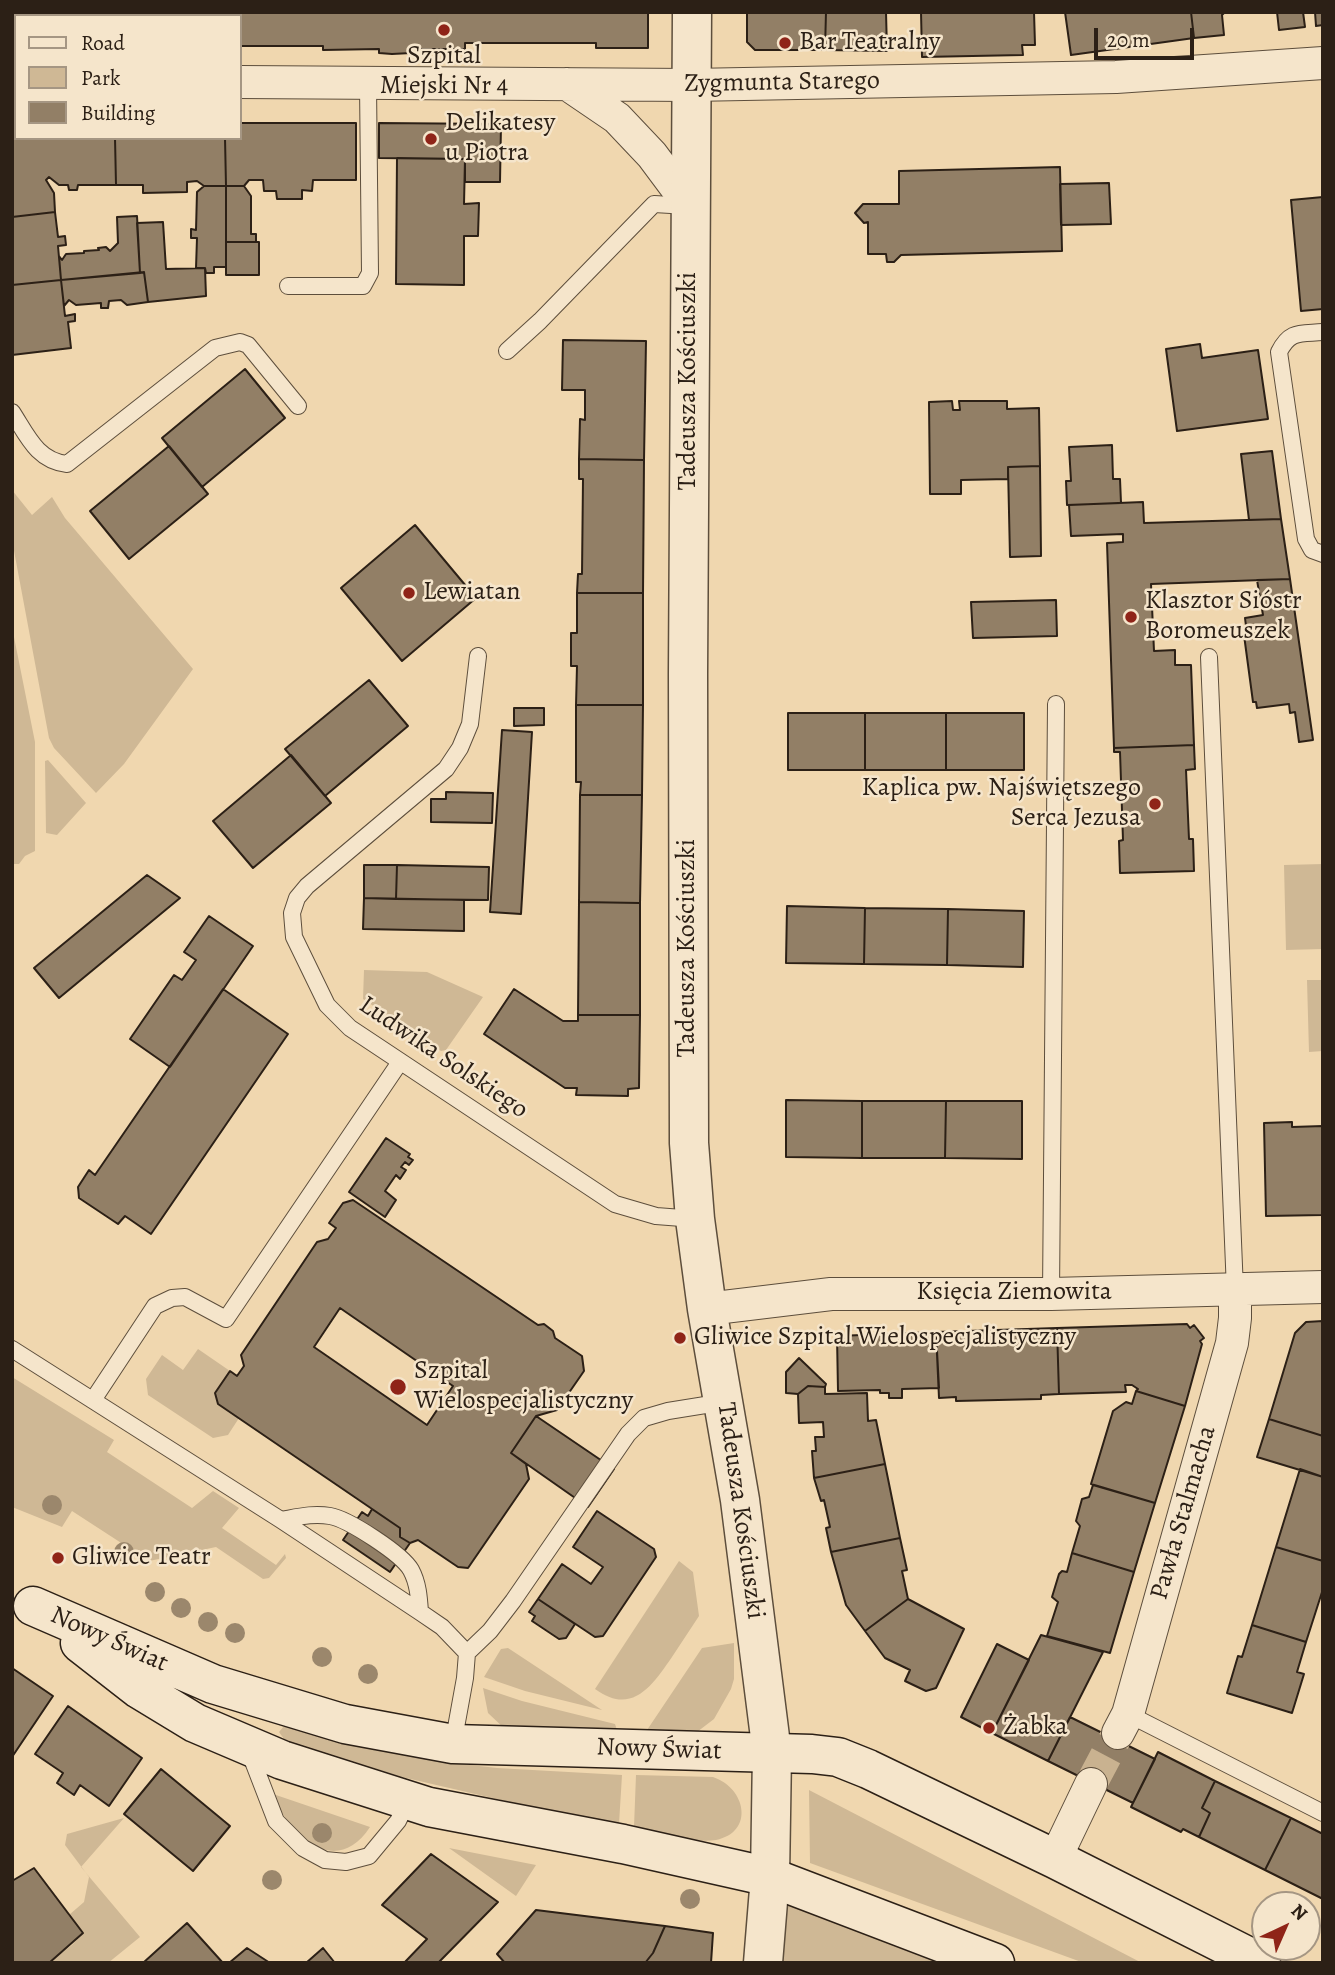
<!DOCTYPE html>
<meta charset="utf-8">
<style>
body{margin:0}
#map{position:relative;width:1335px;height:1975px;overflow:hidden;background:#f0d7af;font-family:Alegreya,serif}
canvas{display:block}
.frame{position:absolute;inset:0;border:14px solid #2c2016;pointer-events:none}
.legend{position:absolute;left:14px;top:14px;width:228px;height:126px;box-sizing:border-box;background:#f5e5cb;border:2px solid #a59683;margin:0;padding:9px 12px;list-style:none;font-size:21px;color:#2c2016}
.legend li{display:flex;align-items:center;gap:14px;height:35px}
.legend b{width:35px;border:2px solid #a59683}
.north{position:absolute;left:1251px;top:1891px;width:70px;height:70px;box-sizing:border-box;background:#f5e5cb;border:2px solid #a59683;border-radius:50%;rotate:44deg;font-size:19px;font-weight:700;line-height:28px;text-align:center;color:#2c2016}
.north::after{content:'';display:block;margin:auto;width:24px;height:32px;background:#8f2418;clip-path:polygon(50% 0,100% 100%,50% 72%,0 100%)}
.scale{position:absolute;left:1094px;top:28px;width:100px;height:32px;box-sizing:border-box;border:4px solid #2c2016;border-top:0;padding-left:9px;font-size:21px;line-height:24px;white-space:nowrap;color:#2c2016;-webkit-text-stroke:5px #f5e5cb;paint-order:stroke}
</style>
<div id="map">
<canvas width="1335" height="1975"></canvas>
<div class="frame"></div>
<ul class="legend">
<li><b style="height:9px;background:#f5e5cb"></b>Road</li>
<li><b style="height:19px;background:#cfb895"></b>Park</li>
<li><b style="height:19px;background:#927f66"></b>Building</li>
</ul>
<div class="north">N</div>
<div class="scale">20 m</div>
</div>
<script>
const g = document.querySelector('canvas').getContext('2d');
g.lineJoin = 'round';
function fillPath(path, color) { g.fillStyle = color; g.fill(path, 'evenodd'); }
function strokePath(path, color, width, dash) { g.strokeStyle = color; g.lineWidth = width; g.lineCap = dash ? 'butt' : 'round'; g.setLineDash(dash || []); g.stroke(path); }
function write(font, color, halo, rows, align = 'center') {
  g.font = font + ' Alegreya,serif'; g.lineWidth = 5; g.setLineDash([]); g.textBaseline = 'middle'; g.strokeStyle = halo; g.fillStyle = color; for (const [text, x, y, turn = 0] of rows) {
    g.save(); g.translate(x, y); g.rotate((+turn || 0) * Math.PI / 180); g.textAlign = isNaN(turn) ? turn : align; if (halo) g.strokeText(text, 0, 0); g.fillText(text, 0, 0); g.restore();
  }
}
fillPath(new Path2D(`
 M12,490L32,515L52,497L65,518L193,669L124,764L96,793L54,748L49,738L12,540Z
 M12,627L35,742V851L25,856L19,864H12Z
 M48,760L86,803L57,835L46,833L45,761Z
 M1323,864V949L1286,950L1284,865Z
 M364,970L427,972L483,997L446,1050L441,1051L363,999Z
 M1307,980H1323V1051L1309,1052Z
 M198,1349L230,1371L215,1393L218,1404L239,1418L228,1435L213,1438L148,1395L146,1379L162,1355L183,1370Z
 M12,1377L114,1440L107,1452L192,1508L213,1491L239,1508L222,1528L276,1565L285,1554L286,1558L269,1578L263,1579L216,1547L149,1561L72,1511L62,1527L12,1507Z
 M679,1561L693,1572L699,1616C690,1630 681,1643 672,1657C652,1686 632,1716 595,1689Z
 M734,1643V1679L731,1689L714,1719L697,1732L641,1739L702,1648Z
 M508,1648L602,1710L525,1691L484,1677L501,1649Z
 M483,1688L522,1701L615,1724L620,1739L506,1730L488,1713Z
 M285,1725L452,1763L497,1768L622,1775L619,1824L514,1803L402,1777L284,1739L279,1732Z
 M636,1775L713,1777C746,1788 755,1832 716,1840C693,1844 657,1831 634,1827Z
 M809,1790L1142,1963H1084L810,1863Z
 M273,1794L370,1827C336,1879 289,1836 273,1794Z
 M124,1818L81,1867L140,1937L108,1963H48L72,1945L83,1933L69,1915L84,1902L89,1877L65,1845L67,1834Z
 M449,1848L536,1865L516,1896Z
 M770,1877L985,1963H763Z`), '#cfb895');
const building = new Path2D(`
 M141,12H648V48H596V43H465V49H410L411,53L392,54L379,53V49L323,50V46H240V16H141Z
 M747,12H826L825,50H755L747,42Z
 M826,12H886L887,51L825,50Z
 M921,12H1034L1035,45H1022L1023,55L922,57Z
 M1065,12H1191L1194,38L1071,55Z
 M1191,12H1225L1222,15L1224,35L1194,38Z
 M1277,12H1303L1305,27L1279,30Z
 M1315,12H1323V25L1316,26Z
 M12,122H16V138H115L116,185H78L77,190H69L68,185H59L49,177L46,180L54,193L55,212L12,217Z
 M240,123H356V180H313L312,191L302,190V199H277L276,191H264L263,180H249L244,186H226L225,138H240Z
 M379,123L501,124L500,182H465V159L379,158Z
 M115,138H225L226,186H204L197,181L187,182V192L143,193V185H116Z
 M397,158L465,159L464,204L479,203L478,236H464V285L396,284Z
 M1060,167L1062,251L901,255L894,262H887L886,254H868V222L864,223L855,213L863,204H899V171Z
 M1109,183L1111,224L1061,225L1060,184Z
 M204,186H226V267H214V273H206L205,268H196L197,238H191V229L196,230L197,192Z
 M226,186H244L251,196V234H256V242H226Z
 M1323,197V309L1301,311L1291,200Z
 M55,212L58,237L65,236L66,245L58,246L61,280L12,285V217Z
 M137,216L140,273L61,280L59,256L62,260L66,254L84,253V251L99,250L98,248L106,247L110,251L118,243L117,217Z
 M163,222L166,269L205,268L206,296L148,302L144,272L140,273L137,223Z
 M226,242H259V275H226Z
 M144,272L148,302L127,305L121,300L109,301L108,308H101V303L76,305L69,300L64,306L61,280Z
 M61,280L65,316L75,314V321L68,322L71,348L12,355V285Z
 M563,340L646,341L644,460L579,459L580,419L585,420V390H562Z
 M1200,344L1202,358L1258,350L1268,419L1177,431L1166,349Z
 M245,369L285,418L202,487L162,438Z
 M952,401L953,410H960L959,401H1007V409L1039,408L1040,466L1008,467V479L961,480V494H930L929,402Z
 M1112,445L1113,479H1120L1121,503L1067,505L1066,481H1071L1069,447Z
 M169,446L208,494L129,559L90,511Z
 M1272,451L1281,519L1249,520L1241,454Z
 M579,459L644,460L643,593H577L578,574H582L583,479H579Z
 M1040,466L1041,556L1010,557L1008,467Z
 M1143,502L1144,523L1281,519L1290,579L1151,584L1154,651L1175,650V665H1191L1194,745L1114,748L1107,543L1123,542V534L1071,536L1069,505Z
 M415,525L476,598L402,661L341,588Z
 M1290,579L1313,740L1299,742L1295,712L1290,713L1289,704L1257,708L1256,702H1253L1244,635L1247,634L1245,618L1263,615L1257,580Z
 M577,593H643V705H576L577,666H571V633H577Z
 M1056,600L1057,636L973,638L971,602Z
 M369,680L408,726L325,796L285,749Z
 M576,705H643L642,795H580L581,782H576Z
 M514,708H544V725L514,726Z
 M788,713H865V770H788Z
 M865,713H946V770H865Z
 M946,713H1024V770H946Z
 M502,730L532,732L521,914L490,912Z
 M1194,745L1195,769L1186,770L1189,839H1193L1194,871L1120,873L1119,841L1123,840L1120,752H1114V748Z
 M291,755L331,803L253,868L213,821Z
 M446,792L493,793L492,823L431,822V799H446Z
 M580,795H642L640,903L579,902Z
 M364,865H397L396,899L364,898Z
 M397,865L489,867L488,900L396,899Z
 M147,875L180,898L59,998L34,968Z
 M364,898L464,900V931L363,929Z
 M579,902L640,903V1015H578Z
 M787,906L865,908L864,964L786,963Z
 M865,908L948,909L947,965L864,964Z
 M948,909L1024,911L1023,967L947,965Z
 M209,916L253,946L170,1067L130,1039L174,975L182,980L196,960L184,952Z
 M223,989L288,1034L151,1234L125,1216L118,1224L79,1198L78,1187L89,1170L95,1175Z
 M514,989L563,1021H578V1015H640L639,1088L628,1089V1096L576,1095L577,1088H565L484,1034Z
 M786,1100L862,1101V1158L786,1157Z
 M862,1101H946L945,1158H862Z
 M946,1101H1022V1159L945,1158Z
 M1292,1122V1127L1323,1126V1215L1266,1216L1264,1123Z
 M386,1138L410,1154L408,1157L413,1160L409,1165L405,1162L401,1167L406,1170L400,1179L396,1175L385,1191L396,1200L385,1217L349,1192Z
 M353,1200L538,1325L544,1324L553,1331L555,1338L582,1356L584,1371L557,1410L536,1416L511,1453L526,1464L529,1479L468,1568L458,1567L418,1540L410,1543L400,1537V1528L218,1404L215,1393L230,1371L237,1376L244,1366L241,1355L317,1242L328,1239L336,1228L329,1223L343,1203ZM340,1308L453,1386L427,1425L314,1347Z
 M1323,1321V1436L1269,1419L1295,1333L1306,1322Z
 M1187,1324L1190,1328L1194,1325L1204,1338L1200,1341L1202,1344L1185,1406L1136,1391L1138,1389L1132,1385H1125L1126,1392L1059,1394L1057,1328Z
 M1057,1328L1059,1394L1041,1395V1399L956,1401V1397L939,1398L936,1332Z
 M936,1332L939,1388L902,1389V1398H889V1393H880V1390L838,1391L837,1336Z
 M799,1358L826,1384L825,1387L808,1386L798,1394L786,1393V1372Z
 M808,1386L825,1387V1394L867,1393L868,1421L876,1420L885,1464L814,1478L812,1451H816L815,1437H824L823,1422L799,1423L798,1394Z
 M1136,1391L1185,1406L1155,1503L1091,1484L1113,1411L1126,1402L1132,1404Z
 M536,1416L614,1469L588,1507L511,1453Z
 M1269,1419L1323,1436V1477L1257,1457Z
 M885,1464L900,1538L831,1552L826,1528L830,1527L824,1500L821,1501L814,1478Z
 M1300,1469L1323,1477V1561L1276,1547Z
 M1093,1485L1155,1503L1134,1572L1072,1553L1080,1526L1076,1521L1082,1499L1089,1497Z
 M372,1509L400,1528V1537L410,1543L390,1572L343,1540L362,1512L368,1516Z
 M597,1511L654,1549L656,1557L603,1636L595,1637L538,1599L562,1564L591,1584L603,1567L573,1547Z
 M900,1538L907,1570L902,1571L908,1599L865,1631L846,1605L831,1552Z
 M1276,1547L1323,1561V1589L1306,1642L1252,1625Z
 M1072,1553L1134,1572L1110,1653L1047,1636L1058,1602L1052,1597L1059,1574L1062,1571L1067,1572Z
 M538,1599L575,1624L566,1638L559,1639L532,1621L535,1616L529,1612Z
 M908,1599L964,1629L936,1688L926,1691L905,1681L910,1670L885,1658L865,1631Z
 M1252,1625L1306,1642L1297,1672L1304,1674L1292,1713L1227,1693L1238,1656L1242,1657Z
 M1041,1635L1103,1652L1048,1761L992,1733Z
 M997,1644L1029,1660L992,1733L961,1717Z
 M12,1668L53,1696L12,1757Z
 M68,1706L142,1758L109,1806L80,1785L74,1795L57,1783L63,1773L35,1754Z
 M1070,1717L1155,1759L1133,1803L1048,1761Z
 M1158,1752L1215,1781L1202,1808L1210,1813L1199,1837L1183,1829L1181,1832L1131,1807Z
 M161,1769L230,1826L193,1871L124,1814Z
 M1215,1781L1291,1818L1265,1870L1199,1837L1210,1813L1202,1808Z
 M1291,1818L1323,1834V1899L1265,1870Z
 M431,1854L498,1902L438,1963H404L427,1939L382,1905Z
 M34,1868L83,1933L49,1963H12V1881Z
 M536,1910L665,1926L653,1953L645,1963H505L497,1954Z
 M187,1923L223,1963H143Z
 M665,1926L713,1933L711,1963H645L653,1953Z
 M247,1948L270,1963H229Z
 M323,1948L335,1963H306Z`);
fillPath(building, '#927f66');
strokePath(building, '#2c2016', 2);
strokePath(new Path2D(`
 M1091,1784L1118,1733`), '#c9b290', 32, [32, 16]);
const service = new Path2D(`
 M288,286H363L370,273L368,85
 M1323,332C1300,334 1290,330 1279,352L1306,539L1312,550L1323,554
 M507,351L540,321L654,204L688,206
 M12,412C27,435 37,461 67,464L215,348L240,342L248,345L298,406
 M478,656L470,724L460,748L446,769L307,886L297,898L292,913L294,937L327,1005L350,1028L615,1204L656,1216L695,1219
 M1209,657L1235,1290
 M1051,1294L1056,704
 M12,1349L281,1520L420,1612L442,1627L467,1653L465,1678L453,1744
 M93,1400L155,1306L172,1298L185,1297L226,1319L400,1062
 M281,1520C298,1517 313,1513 330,1516C348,1519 402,1554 411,1570C418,1583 419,1597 420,1612
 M467,1653L490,1631L513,1601L628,1434L644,1418L668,1411L724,1402
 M1128,1714L1323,1813
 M249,1751L276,1821L303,1848L325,1860L346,1862L369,1856L398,1821L408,1801`);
const minor = new Path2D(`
 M12,78H16
 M240,82L691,85L1116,77L1323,63
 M567,84L617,118L652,155L690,206
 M707,1309L831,1294H1051L1323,1287
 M1118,1733L1128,1714L1232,1343L1235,1318V1290
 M1055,1859L1091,1784`);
const tertiary = new Path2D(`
 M692,12L688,673L689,1143L695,1219L707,1309L740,1500L772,1753L770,1877L763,1963`);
const secondary = new Path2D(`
 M33,1606L213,1684L345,1724L453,1744L812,1754L838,1757L868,1769L1055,1859L1261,1963
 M80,1643L139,1689L195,1723L282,1760L429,1807L623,1844L770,1877L995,1963`);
strokePath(service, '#5d4e3c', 18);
strokePath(minor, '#5d4e3c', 34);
strokePath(tertiary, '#5d4e3c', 41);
strokePath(secondary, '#2c2016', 41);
strokePath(service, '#f5e5cb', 16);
strokePath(minor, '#f5e5cb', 32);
strokePath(tertiary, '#f5e5cb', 38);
strokePath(secondary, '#f5e5cb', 38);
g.fillStyle = '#9b876c';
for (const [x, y] of [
 [52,1505],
 [124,1552],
 [155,1592],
 [181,1608],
 [208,1622],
 [235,1633],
 [322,1657],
 [368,1674],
 [322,1833],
 [272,1880],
 [690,1899]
]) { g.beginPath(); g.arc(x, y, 10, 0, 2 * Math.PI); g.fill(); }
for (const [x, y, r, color] of [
 [444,30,7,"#8f2418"],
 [785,43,7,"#8f2418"],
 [431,139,7,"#8f2418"],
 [409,593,7,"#8f2418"],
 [1131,617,7,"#8f2418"],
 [1155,804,7,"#8f2418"],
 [680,1338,7,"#8f2418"],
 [398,1387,9,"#8f2418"],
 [58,1558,7,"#8f2418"],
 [989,1728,7,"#8f2418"]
]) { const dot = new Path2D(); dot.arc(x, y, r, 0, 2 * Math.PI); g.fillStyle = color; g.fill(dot); strokePath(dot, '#f5e5cb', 2.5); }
write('26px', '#2c2016', '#f5e5cb', [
 ["Bar Teatralny",799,43],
 ["Szpital",444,57,"center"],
 ["Miejski Nr 4",444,87,"center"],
 ["Delikatesy",445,124],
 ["u Piotra",445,154],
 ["Lewiatan",423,593],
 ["Klasztor Sióstr",1145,602],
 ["Boromeuszek",1145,632],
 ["Kaplica pw. Najświętszego",1141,789,"right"],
 ["Serca Jezusa",1141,819,"right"],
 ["Gliwice Szpital Wielospecjalistyczny",694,1338],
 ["Szpital",414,1372],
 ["Wielospecjalistyczny",414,1402],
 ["Gliwice Teatr",72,1558],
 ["Żabka",1003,1728]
], 'left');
write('26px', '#2c2016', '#f5e5cb', [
 ["Zygmunta Starego",782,83,-1],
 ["Tadeusza Kościuszki",689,381,-90],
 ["Tadeusza Kościuszki",688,948,-90],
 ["Ludwika Solskiego",443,1058,34],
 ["Księcia Ziemowita",1014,1293],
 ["Tadeusza Kościuszki",740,1511,82],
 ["Pawła Stalmacha",1184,1513,-74],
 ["Nowy Świat",109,1640,24],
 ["Nowy Świat",659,1750,2]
]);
</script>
